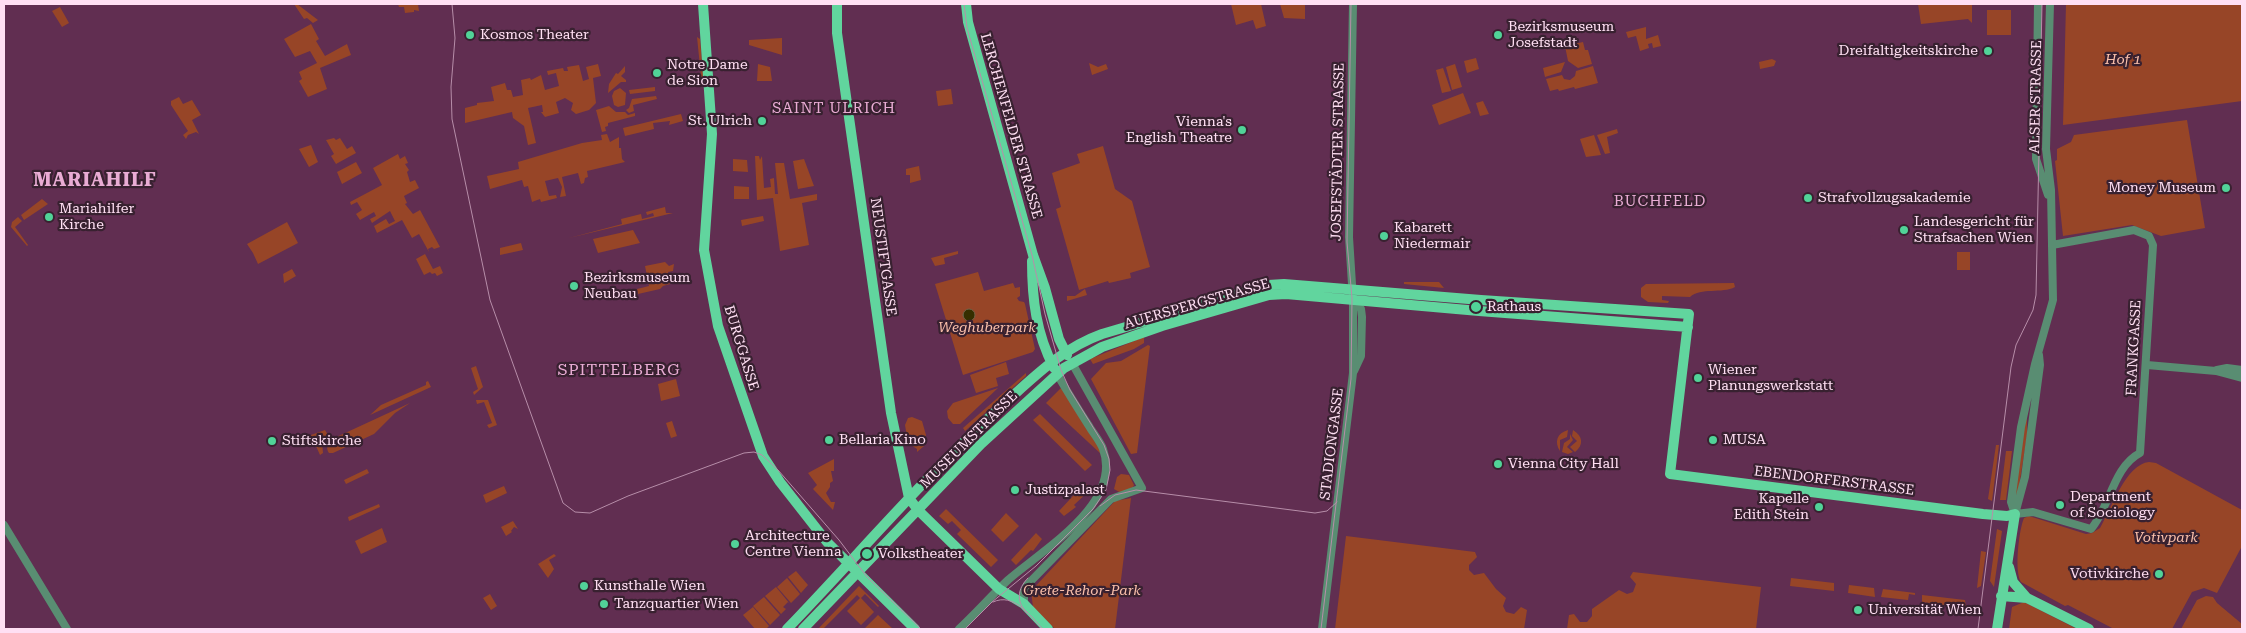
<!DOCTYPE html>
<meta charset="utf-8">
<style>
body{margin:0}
#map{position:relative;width:2246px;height:633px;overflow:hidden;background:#612e51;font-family:"Roboto Serif",serif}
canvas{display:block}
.frame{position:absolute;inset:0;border:5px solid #ffdff3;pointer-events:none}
</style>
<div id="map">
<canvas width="2246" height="633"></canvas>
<div class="frame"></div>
</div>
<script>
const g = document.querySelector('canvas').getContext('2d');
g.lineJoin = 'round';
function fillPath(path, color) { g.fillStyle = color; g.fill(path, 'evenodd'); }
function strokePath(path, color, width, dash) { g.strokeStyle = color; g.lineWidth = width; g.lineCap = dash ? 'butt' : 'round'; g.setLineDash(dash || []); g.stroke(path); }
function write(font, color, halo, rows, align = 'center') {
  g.font = font + ' "Roboto Serif",serif'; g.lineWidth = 4.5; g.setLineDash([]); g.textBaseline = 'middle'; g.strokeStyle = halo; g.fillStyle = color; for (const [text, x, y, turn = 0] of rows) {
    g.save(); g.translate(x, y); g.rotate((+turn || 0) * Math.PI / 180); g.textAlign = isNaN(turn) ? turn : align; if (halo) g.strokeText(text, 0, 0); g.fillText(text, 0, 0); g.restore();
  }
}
fillPath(new Path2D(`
 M294,4H297L318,20L313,23L307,18L304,19Z
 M398,4H418L419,11L414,10V12L405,13L404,7H399Z
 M1231,4H1261L1266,26L1256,29L1253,20L1236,25Z
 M1280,4H1305V19L1284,18Z
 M1918,4H1972V23L1968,19L1921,24Z
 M2066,4H2242V101L2063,125Z
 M60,7L69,23L62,27L52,11Z
 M1987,10H2011V35H1987Z
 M311,24L319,39L316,41L325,56L347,44L351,55L320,68L327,89L308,97L299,81L302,79L299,72L317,63L310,51L295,57L284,39Z
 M1646,27V39L1658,35L1661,46L1653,48L1652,43L1648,44L1649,48L1640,51L1636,36L1628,38L1626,32Z
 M697,37L700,39L704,86H702Z
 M782,38V55L749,45V40Z
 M1583,42L1585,50H1588L1592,64L1578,68L1568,61L1565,46Z
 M1476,58L1479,69L1467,73L1464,61Z
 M1772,59L1776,61L1774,66L1760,69L1759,62Z
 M1565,62L1561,72L1545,77L1543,68Z
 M1089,63L1098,67L1106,64L1108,69L1092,75Z
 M598,64L601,76L593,78L596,103L589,110L576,114L571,110L573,103L565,98L556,102L559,113L545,117L541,112H543L542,105L528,108L536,143L528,145L524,126L513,118L512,112L465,123V108L477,105V103L494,101L491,87L505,83L507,90H511L513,97L523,95L521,80L530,78L531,80L541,75L545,90L559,86L556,73L548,75L547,71L563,68L564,71H568L567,67L579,65L583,81L589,79L586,67Z
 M758,64L770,67L772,81H757Z
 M1455,64L1462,87L1452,90L1446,67Z
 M625,66V72L621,76L626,80V82H621L608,93L609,84L616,73L618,74Z
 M1593,66L1598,83L1575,89L1574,87L1559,91L1558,89L1550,91L1546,79L1562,75L1564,79L1570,80L1575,76L1576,71Z
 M1443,68L1451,91L1442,93L1436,70Z
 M655,87V91L630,94L629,90Z
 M620,88L626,93L625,105L618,107L614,105L612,96L614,91Z
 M951,89L953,104L938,106L936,91Z
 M1463,93L1471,113L1439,125L1432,105Z
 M656,96L657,99L633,105L634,111L629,113L626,110L629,108L632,99Z
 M179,97L183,104L192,100L201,115L192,120L199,134L196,132L188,135L186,139L183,135L188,131L171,105V101Z
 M1483,101L1489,114L1480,116L1476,103Z
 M609,106L616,112H625L628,115L635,113V116L608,123V126L605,127L606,131L602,132L596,110Z
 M681,114L683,121L669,125L670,121L653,123L654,129L625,136L623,128Z
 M2187,120L2205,228L2161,236L2132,225L2063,236L2055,161L2057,160V149L2071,142L2074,135Z
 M1617,129L1618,133L1607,137L1610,153L1605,154L1597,135Z
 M607,134L610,142L619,137V148H621L622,159L625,162L587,171L588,177L585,178L584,183L581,184L578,173L562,177L566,196L560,197L562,187L558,178L545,181L549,196L556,195L557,198L541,202L540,199L532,202L528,186L524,187L522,180L490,189L487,176L519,169L518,162L582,143L602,140L601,135Z
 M1594,135L1601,155L1586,157L1580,139Z
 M334,138L336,140L340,138L347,149L352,146L356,153L336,164L331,156L334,154L326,140Z
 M311,145L318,162L309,167L299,149Z
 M1103,146L1115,189L1132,201L1150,267L1130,273L1131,278L1109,283L1108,281L1079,290L1056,209L1061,207L1052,173L1080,163L1077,154Z
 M398,154L400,159L405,156L408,163L405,164L409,170L407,172L410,182L415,180L419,188L404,196L407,203L405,204L413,214L420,210L440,247L434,249L432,247L428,249L429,252L419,234L412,238L402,220L377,233L374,226L386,219L389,224L395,221L390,211L372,223L370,219L376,216L374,212L360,220L356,214L362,210L357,202L351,205L350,202L382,185L373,168Z
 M755,156H759L760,160L762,156L764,188L771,187L770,179L774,178L775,194H778L775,163H784L790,199L817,194V200L802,203L809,245L780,251L773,198L757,200Z
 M733,159L747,160L748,172L733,171Z
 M804,159L814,186L798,189L793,161Z
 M356,162L362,173L342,184L337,172Z
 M919,166L921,180L910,183V175H906V169Z
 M734,186L749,187V199H734Z
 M42,199L48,204L24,220L21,215Z
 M665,207L666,213H673L569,238L622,224L621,219L641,214L642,219L654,216L653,213L647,215L646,212Z
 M763,216L764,221L742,226L741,220Z
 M18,217L22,221L15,227L28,245L27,246L11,227L12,222Z
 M287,222L298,243L258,264L253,253L247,244Z
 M633,230L640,243L598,253L593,239Z
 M521,243L523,250L500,255V248Z
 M958,251V254L944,258L945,264L935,266L931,258Z
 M1957,252H1970V270H1957Z
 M425,254L433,269L440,266L443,273L437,276L435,273L432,274L430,272L424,275L416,259Z
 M665,262L669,266L674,264L673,271L668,272L670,284L663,286L660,289L638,294L637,289L649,286L645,266Z
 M292,269L296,276L284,283L283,274Z
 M978,272L984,291L1013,283L1015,288L1020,287V296L1017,298L1019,301L1024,302L1025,304L1035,349L1033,352L963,375L935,284Z
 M1404,282H1439L1444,288L1404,284Z
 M1734,283L1735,287C1722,294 1701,287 1690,297L1662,296V300L1669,301L1668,303L1648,302L1641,297V288L1646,284Z
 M1085,289L1087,295L1067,301V296H1075Z
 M1144,337V343L1134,349L1093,364L1090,359Z
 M1148,345L1150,346L1149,354L1137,453L1131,454L1091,379L1106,363L1121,361Z
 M1006,362L1009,374L996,378L998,386L976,393L970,375Z
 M476,366L483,387L474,395L473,392L478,389L471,368Z
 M1026,373V376L965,431L963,428Z
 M676,379L680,396L661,401L658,384Z
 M428,381L431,387L370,415L381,405L426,385V382Z
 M1062,387L1102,451L1101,454L1046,403Z
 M998,388L960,424H953L948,418L947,411L953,403Z
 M476,400H488L497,425L489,428L487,425L492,423L484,402L477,404Z
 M410,403L395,413L374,434L333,453H329C326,449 327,444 330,440Z
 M1040,414L1092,465L1085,471L1033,420Z
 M2027,414V436L2017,499H2014L2023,427Z
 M912,417L922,421L926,435L924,446L917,452V449L908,443L905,425L908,418Z
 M672,421L677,436L671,438L666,423Z
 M325,430L328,435L322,442L323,453L320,455L311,435Z
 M1568,430L1567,437L1560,440V451C1554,442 1557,433 1568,430Z
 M1573,430C1583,436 1584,445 1575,452L1570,447L1577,441L1572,436Z
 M1570,434L1573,440L1567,447L1573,452L1568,454L1562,452L1564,443L1570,439Z
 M1996,445H1999L1992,501L1988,499Z
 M2006,451H2012L2006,500H2000Z
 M834,459V471H831L833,481L830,483V487L826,493L831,502H835L833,510L813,489L817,485L808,473Z
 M2149,462L2156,463L2242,510V546L2217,593L2204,588L2192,592L2172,629H2114L2068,605L2065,606L2021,582C2014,572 2019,529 2024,518L2029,516L2086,534L2092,533L2100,528C2111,509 2126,464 2149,462Z
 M367,469L369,473L346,484L344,480Z
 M1121,474L1129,475L1134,485L1133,487L1121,493L1114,489L1117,477Z
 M1085,483L1091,489L1074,505L1076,507L1064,516L1059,511Z
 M504,486L507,493L486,503L483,495Z
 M1131,498L1115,629H1055L1033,607L1031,591L1115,501Z
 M379,504L380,507L349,521L348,517Z
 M946,509L998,560L991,567L957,534L961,530L952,521L948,524L939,516Z
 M1006,513L1019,526L1003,542L991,530Z
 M513,521L518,529L514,527L511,531L512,532L506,536L501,527Z
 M382,528L387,542L361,554L355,541Z
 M1997,529L2002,531L1994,587L1990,581Z
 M1036,533L1042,539L1033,551L1031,550L1016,565L1011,560Z
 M1346,536L1475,552L1477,557L1469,565V570L1474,575L1484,573L1496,589L1506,598L1503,606L1506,612L1514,614L1521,607L1527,610L1524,629H1335Z
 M1981,551L1986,552L1981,586L1977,588Z
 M554,554L556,556L549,560L554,569L548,578L538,564Z
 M796,571L808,585L801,593L788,577Z
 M1633,572L1761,587L1756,629H1567L1569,615L1574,614L1580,622H1587L1592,616V609L1619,590L1627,594L1633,592L1636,584L1630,577Z
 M787,578L800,594L791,603L777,587Z
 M1791,578L1834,583V591L1790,586Z
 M1849,585L1874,588L1875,597L1848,593Z
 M859,586L879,606L878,607L865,594L861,598L874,612L861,625L847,611L860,598L857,595L823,629H818Z
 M776,587L790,604L788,602L783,607L786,609L781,614L765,596Z
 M1883,589L1915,593V595L1909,594L1908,600L1881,597Z
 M490,594L497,606L491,610L483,598Z
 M1922,595L1965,600L1966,608L1922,602Z
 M2206,596L2213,597L2217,603L2242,624V629H2181L2197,600Z
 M764,597L780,615L770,625L753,606Z
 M2024,602L2077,629H2009L2012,607Z
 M753,607L769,626L766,629H755L743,615Z
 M878,615L893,629H864Z`), '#974527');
const water = new Path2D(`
 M963 315a6 6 0 1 1 12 0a6 6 0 1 1-12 0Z`);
fillPath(water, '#352e00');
strokePath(water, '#726349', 1);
strokePath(new Path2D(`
 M2038,4L2036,159L2048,195
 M1353,300L1361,309L1362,317L1361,356L1354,371
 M2147,365L2216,371L2242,378
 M2217,370L2227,368L2242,370
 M2015,514L2011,502L2021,427L2035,364L2053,300L2051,190L2046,149L2050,4
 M2015,514L2033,512L2091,529C2110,507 2113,467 2140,453L2153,245L2149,236L2134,230L2052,245
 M2015,514L2025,477L2040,365L2039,355
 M4,525L67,629
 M1024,604V592L1027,585L1111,499L1142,488L1072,363
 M959,629C976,613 991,596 1008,580C1042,550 1123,504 1103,449C1100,441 1093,433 1089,426C1078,409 1067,391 1057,374
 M1322,629L1353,373V300L1349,237L1353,4`), '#598d72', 8);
strokePath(new Path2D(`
 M703,4L712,134L704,250L718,326L763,456L780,482L827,542L915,629
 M837,4V33L891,413L909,498L918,510L999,589L1024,604L1048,629
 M966,4L968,22L1033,255L1045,288L1059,339L1067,355
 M1032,261C1032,299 1036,333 1054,368
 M2009,567L2013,582L2027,598L2089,629
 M2001,596L2027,598
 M787,629C860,553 928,473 1006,402C1036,375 1063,348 1102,334L1268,285L1284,284L1481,300L1689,314L1670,474L1983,514L2007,516L2015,514L1997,629
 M803,629L981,444L1064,368L1102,347L1162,326L1269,295L1286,294L1479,311L1688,327`), '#61d59e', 10);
strokePath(new Path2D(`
 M452,4L455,38L451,87L452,119L490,300L563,503L575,512L590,513L628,496L744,453L754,452L762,455L778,470L839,540L867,577L921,629
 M964,4L967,28L1032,255L1045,314L1061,370L1070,390L1104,445L1109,459L1110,470L1106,490L1093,509L1036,566L992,602L965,629
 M1100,506L1115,495L1136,490L1315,513L1327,511L1337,502
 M993,602C1014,592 1030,616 1043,629
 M1027,613C1016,602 1017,589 1028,578
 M1321,629L1351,379L1352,298L1347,242L1351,4
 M1978,629L2011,367L2016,345L2033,310L2036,295L2042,4`), '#b78ea9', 1);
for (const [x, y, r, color] of [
 [470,35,5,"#51d398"],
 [1498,35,5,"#51d398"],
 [1988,51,5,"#51d398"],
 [657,73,5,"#51d398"],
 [762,121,5,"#51d398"],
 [1242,130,5,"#51d398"],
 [2226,188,5,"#51d398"],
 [1808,198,5,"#51d398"],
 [49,217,5,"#51d398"],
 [1904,230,5,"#51d398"],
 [1384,236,5,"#51d398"],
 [574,286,5,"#51d398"],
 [1476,307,6,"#51d398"],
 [1698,378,5,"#51d398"],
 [829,440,5,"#51d398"],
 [1713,440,5,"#51d398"],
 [272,441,5,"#51d398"],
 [1498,464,5,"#51d398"],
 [1015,490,5,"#51d398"],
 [2060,505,5,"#51d398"],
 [1819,507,5,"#51d398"],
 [735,544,5,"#51d398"],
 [867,554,6,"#51d398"],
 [2159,574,5,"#51d398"],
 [584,586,5,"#51d398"],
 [604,604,5,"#51d398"],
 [1858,610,5,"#51d398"]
]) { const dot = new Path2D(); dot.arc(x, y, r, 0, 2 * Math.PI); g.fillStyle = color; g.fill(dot); strokePath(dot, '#382130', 2); }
write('14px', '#ffdff3', '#382130', [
 ["Bezirksmuseum",1508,27],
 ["Josefstadt",1508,43],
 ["Kosmos Theater",480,35],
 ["Dreifaltigkeitskirche",1978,51,"right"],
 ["Notre Dame",667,65],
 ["de Sion",667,81],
 ["St. Ulrich",752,121,"right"],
 ["Vienna's",1232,122,"right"],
 ["English Theatre",1232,138,"right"],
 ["Money Museum",2216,188,"right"],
 ["Strafvollzugsakademie",1818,198],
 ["Mariahilfer",59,209],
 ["Kirche",59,225],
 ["Landesgericht für",1914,222],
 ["Strafsachen Wien",1914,238],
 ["Kabarett",1394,228],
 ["Niedermair",1394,244],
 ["Bezirksmuseum",584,278],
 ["Neubau",584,294],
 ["Rathaus",1487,307],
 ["Wiener",1708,370],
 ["Planungswerkstatt",1708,386],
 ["Bellaria Kino",839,440],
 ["MUSA",1723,440],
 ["Stiftskirche",282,441],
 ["Vienna City Hall",1508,464],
 ["Justizpalast",1025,490],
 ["Department",2070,497],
 ["of Sociology",2070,513],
 ["Kapelle",1809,499,"right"],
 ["Edith Stein",1809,515,"right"],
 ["Architecture",745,536],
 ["Centre Vienna",745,552],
 ["Volkstheater",878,554],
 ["Votivkirche",2149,574,"right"],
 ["Kunsthalle Wien",594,586],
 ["Tanzquartier Wien",614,604],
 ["Universität Wien",1868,610]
], 'left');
write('italic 14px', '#fbc0ab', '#382130', [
 ["Hof 1",2123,60],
 ["Weghuberpark",987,328],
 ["Votivpark",2166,538],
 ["Grete-Rehor-Park",1082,591]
]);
write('14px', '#ffdff3', '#382130', [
 ["ALSER STRASSE",2036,97,-89],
 ["LERCHENFELDER STRASSE",1011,126,74],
 ["JOSEFSTÄDTER STRASSE",1338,152,-89],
 ["NEUSTIFTGASSE",883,257,82],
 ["AUERSPERGSTRASSE",1197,304,-16],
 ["BURGGASSE",741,348,73],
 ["FRANKGASSE",2134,348,-87],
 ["MUSEUMSTRASSE",969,440,-45],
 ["STADIONGASSE",1332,444,-83],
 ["EBENDORFERSTRASSE",1834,481,7]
]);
g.letterSpacing = '1px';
write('15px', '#e9acd4', '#382130', [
 ["SAINT ULRICH",834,109],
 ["BUCHFELD",1660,202]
]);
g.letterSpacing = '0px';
g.letterSpacing = '1px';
write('16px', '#e9acd4', '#382130', [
 ["SPITTELBERG",619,370]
]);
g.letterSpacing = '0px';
g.letterSpacing = '1px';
write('bold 19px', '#e9acd4', '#382130', [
 ["MARIAHILF",95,180]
]);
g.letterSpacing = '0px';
</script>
